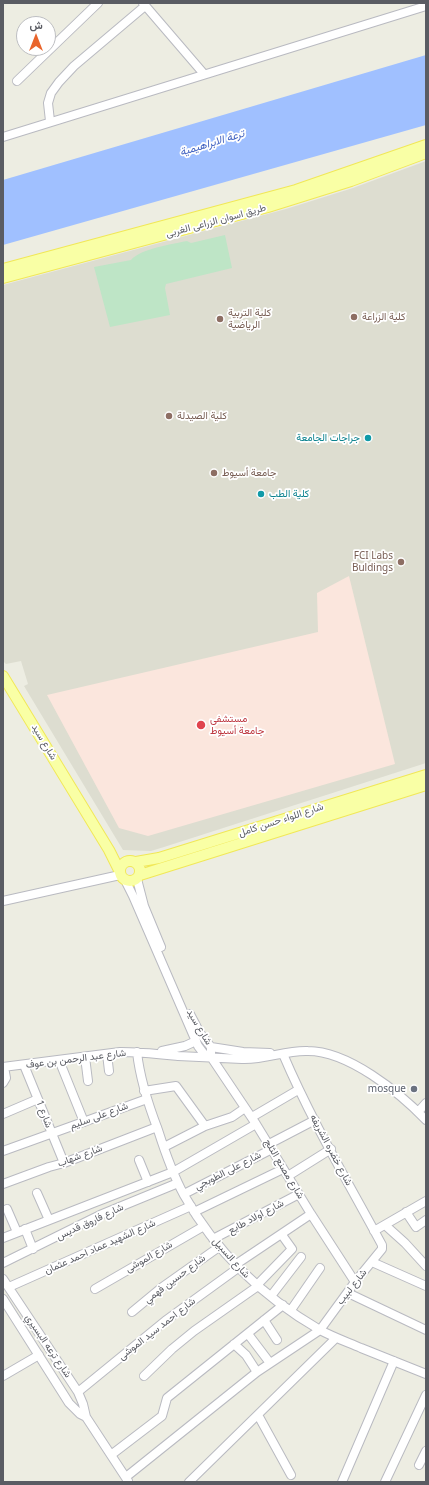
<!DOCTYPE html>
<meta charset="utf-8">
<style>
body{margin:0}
#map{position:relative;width:429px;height:1485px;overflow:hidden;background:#edede2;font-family:"Noto Sans",Vazirmatn,sans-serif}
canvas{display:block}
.frame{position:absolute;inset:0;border:4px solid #5a5c63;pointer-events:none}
.north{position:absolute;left:16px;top:16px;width:40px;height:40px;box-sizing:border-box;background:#fff;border:1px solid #bdbec1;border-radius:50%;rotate:0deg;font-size:11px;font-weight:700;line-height:16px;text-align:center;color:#5a5c63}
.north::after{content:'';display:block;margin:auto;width:14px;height:18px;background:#e9652c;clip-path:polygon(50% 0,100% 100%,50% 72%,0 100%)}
</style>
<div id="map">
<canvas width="429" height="1485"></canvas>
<div class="frame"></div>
<div class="north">ش</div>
</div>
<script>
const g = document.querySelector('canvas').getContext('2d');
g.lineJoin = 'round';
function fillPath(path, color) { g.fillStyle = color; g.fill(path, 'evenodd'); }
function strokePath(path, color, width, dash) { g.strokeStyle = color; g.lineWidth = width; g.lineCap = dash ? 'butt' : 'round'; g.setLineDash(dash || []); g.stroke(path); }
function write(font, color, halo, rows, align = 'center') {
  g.font = font + ' "Noto Sans",Vazirmatn,sans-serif'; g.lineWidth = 3.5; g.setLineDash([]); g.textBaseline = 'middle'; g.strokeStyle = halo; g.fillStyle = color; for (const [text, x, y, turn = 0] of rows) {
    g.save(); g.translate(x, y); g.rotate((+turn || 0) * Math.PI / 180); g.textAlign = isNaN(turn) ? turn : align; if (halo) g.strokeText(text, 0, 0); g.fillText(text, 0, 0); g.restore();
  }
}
fillPath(new Path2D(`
 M426,161V763L164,847L151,851L123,850L24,686L28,684L21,661L6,664L3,661V285L286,209L353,188Z`), '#ddddd0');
fillPath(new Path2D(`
 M349,576L395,764L148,836L119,828L47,695L318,632L317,593Z`), '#fbe6dd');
fillPath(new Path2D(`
 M225,235L232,268L166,284L165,288L170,315L110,327L94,267L131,260C140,249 172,244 187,241L191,243Z`), '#bee5c6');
fillPath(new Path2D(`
 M426,55V125L3,245V180Z`), '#a0c0ff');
const minor = new Path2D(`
 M143,3L204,74
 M17,81L98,3
 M50,121L48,103L51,93L59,82L74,66L145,6
 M3,137L426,6
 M137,879L144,906L161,947
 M125,880L133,896L198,1046L204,1054L210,1056
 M3,901L120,875
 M190,1014L200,1033L211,1047V1057
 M211,1047L243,1052L270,1053
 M162,1051L185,1046L196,1041
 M137,1052C140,1080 148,1104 158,1130C165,1152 173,1175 184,1195C216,1252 263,1297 320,1330C333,1337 347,1342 361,1348C383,1357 404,1365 426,1374
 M107,1054L109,1071
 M85,1057L88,1081
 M211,1057L256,1124L311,1214L355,1282
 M59,1060L84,1122
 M24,1065L64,1163
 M3,1067L120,1052C140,1052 158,1054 178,1056C199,1057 220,1058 242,1059C266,1060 285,1050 308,1051C348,1051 399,1092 426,1120
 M3,1083L6,1078L4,1067
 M144,1091L176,1086L205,1126
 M418,1112L426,1103
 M3,1114L38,1099
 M252,1117L298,1090
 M269,1144L315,1120
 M164,1147L205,1126L232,1117L245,1108
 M3,1151L147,1099
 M139,1160L148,1182
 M288,1176L331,1149
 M3,1184L49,1167L64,1163L157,1127
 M37,1193L49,1220
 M184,1194L272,1149
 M7,1209L17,1232
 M194,1212L283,1169
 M406,1212L416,1227L426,1220
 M385,1225L405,1243L426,1266
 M25,1229L33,1249
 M374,1231L426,1201
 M3,1238L173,1172L256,1124
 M213,1239L299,1194
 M372,1262L426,1286
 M3,1263L100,1215L178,1183
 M235,1265L311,1214
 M3,1279L78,1392L83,1404L86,1417L128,1481
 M257,1285L292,1249L282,1235
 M9,1287L191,1206
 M95,1289L204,1226
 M348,1293L426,1330
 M271,1296L301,1257
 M3,1299L69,1403L80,1414L86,1417
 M291,1310L320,1268
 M132,1312L161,1288L219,1247
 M264,1320L277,1340
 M248,1334L270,1363
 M234,1344L246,1355L257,1372
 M3,1376L39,1355
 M144,1376L172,1349L194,1331L258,1286
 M78,1392L165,1321L238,1268
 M258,1415L291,1475
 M111,1455L162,1416L167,1398L283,1305
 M419,1465L426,1451
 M126,1477L257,1372L320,1330L355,1282L382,1249V1245C348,1182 311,1120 283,1054
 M189,1482L336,1338
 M342,1482L394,1361
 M385,1482L426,1395`);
const major = new Path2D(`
 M3,269L296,190L426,145
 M3,278L268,207L351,181L426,153
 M3,676L109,850L120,872
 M120 871a10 10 0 1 1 20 0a10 10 0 1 1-20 0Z
 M136,862L159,858L426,775
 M140,875L426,785`);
strokePath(minor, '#b9bac1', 10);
strokePath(major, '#f1e857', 12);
strokePath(minor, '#fff', 8);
strokePath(major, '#f9ffa5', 10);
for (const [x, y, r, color] of [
 [354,317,4,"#8d6e63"],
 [220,319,4,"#8d6e63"],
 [169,416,4,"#8d6e63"],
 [368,438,4,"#0f9aa8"],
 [214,473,4,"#8d6e63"],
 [261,494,4,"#0f9aa8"],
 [401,562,4,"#8d6e63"],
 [201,725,5,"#e0444e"],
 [414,1089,4,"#6b7280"]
]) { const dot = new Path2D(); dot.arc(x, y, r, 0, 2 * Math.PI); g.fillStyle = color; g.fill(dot); strokePath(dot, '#fff', 1.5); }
write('10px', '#5a5c63', '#fff', [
 ["طريق اسوان الزراعى الغربى",216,221,-15],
 ["شارع سيد",44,742,59],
 ["شارع اللواء حسن كامل",281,820,-18],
 ["شارع سيد",199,1027,59],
 ["شارع عبد الرحمن بن عوف",76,1059,-7],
 ["شارع 1",44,1114,69],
 ["شارع على سليم",99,1116,-20],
 ["شارع خضره الشريفه",331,1150,62],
 ["شارع شهاب",80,1156,-20],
 ["شارع مصنع الثلج",284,1169,59],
 ["شارع على الطوبجي",228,1171,-27],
 ["شارع اولاد طايع",256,1217,-28],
 ["شارع فاروق قديس",90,1222,-25],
 ["شارع الشهيد عماد احمد عثمان",100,1247,-24],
 ["شارع الموشى",149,1257,-30],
 ["شارع السبيل",231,1258,48],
 ["شارع حسين فهمي",175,1279,-37],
 ["شارع لبيب",352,1287,-52],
 ["شارع احمد سيد الموشى",157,1329,-38],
 ["شارع ترعه البسيري",48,1346,56]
]);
write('10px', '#785e54', '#fff', [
 ["كلية التربية",228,313],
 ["الرياضية",228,325],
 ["كلية الزراعة",362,317],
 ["كلية الصيدلة",177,416],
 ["جامعة أسيوط",222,473],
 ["FCI Labs",393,556,"right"],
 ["Buldings",393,568,"right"]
], 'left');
write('10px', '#0d838f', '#fff', [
 ["جراجات الجامعة",360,438],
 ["كلية الطب",269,494,"left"]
], 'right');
write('10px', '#be3a42', '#fff', [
 ["مستشفی",210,719],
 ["جامعة أسيوط",210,731]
], 'left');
write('10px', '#5b616d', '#fff', [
 ["mosque",406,1089]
], 'right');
write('italic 11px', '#4364c2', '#fff', [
 ["ترعة الابراهيمية",212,143,-17]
]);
</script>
